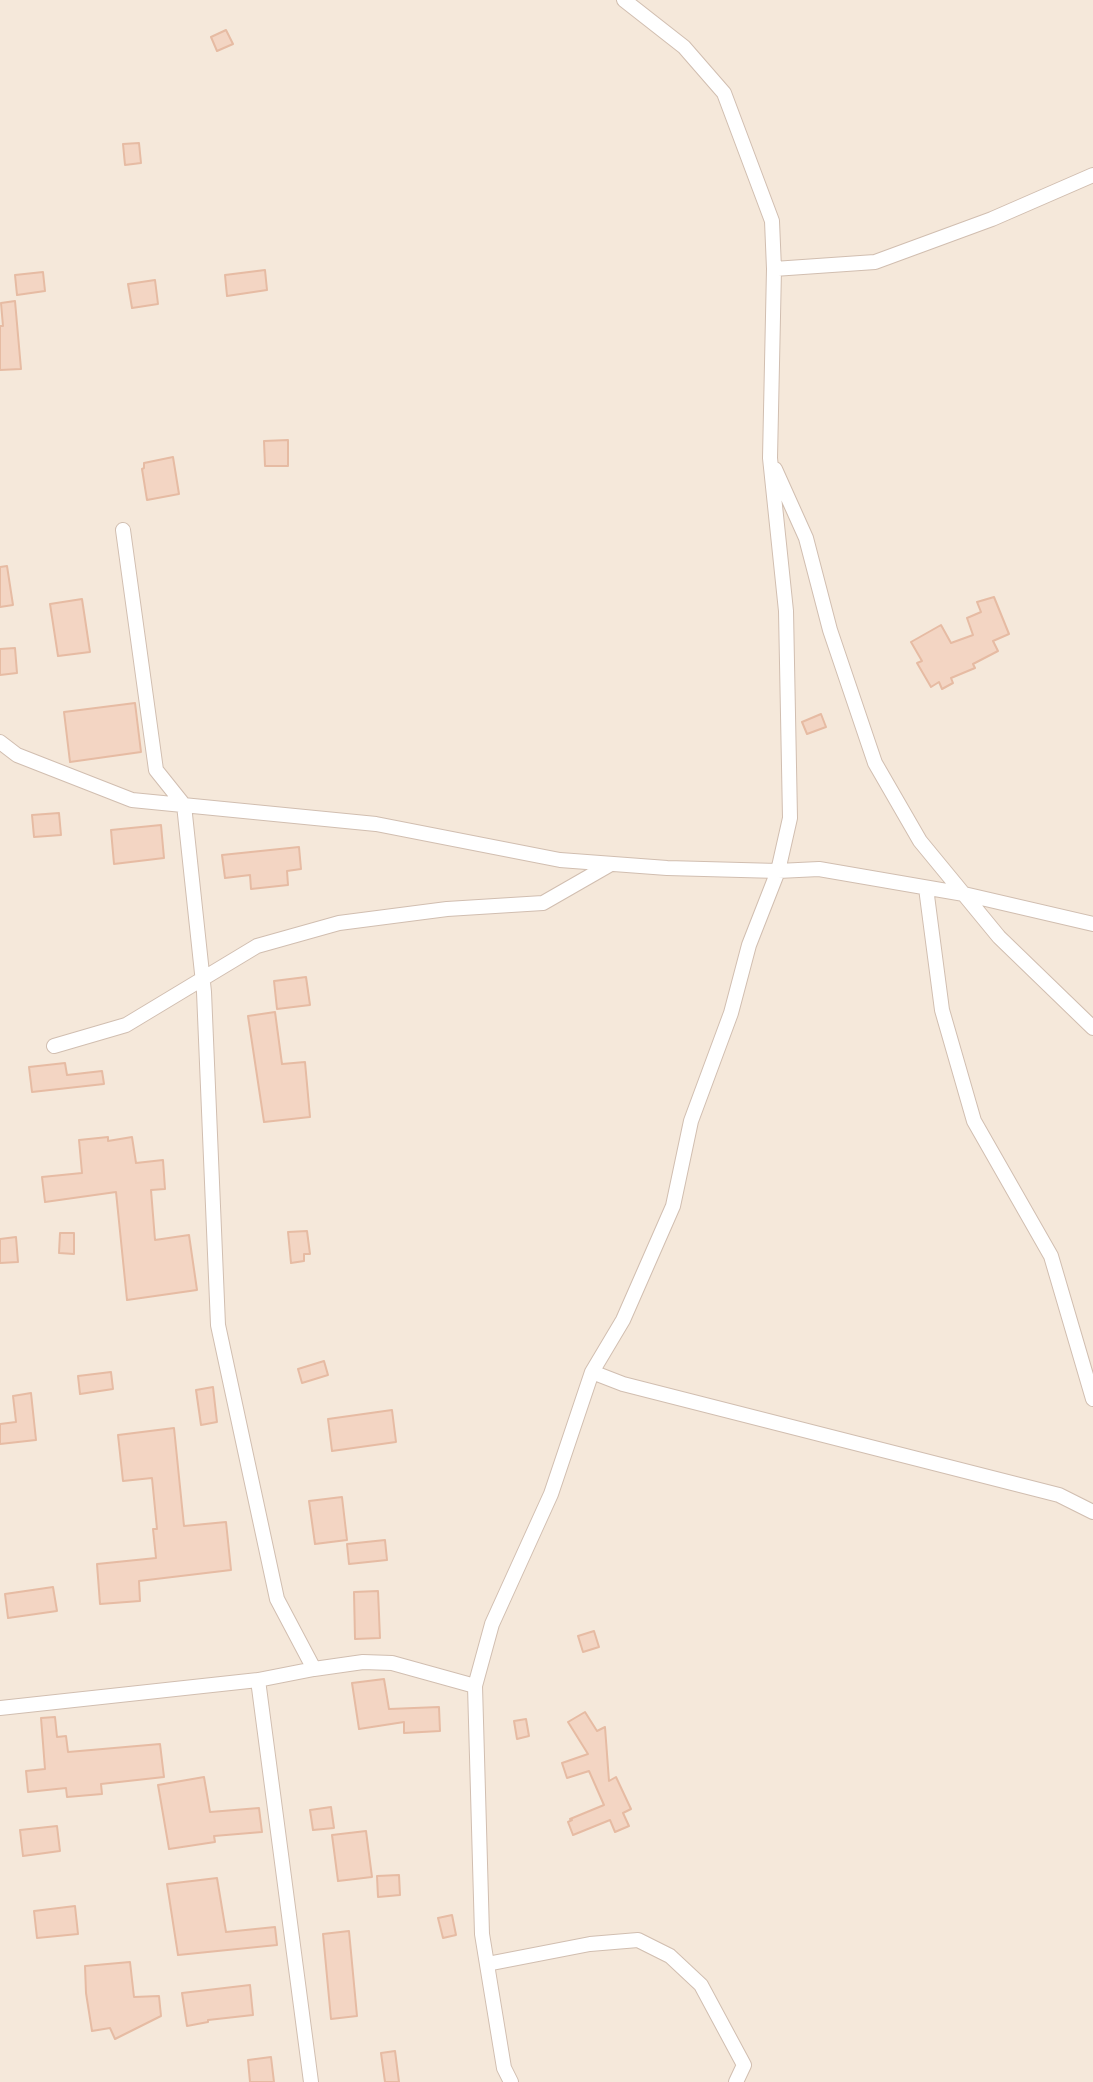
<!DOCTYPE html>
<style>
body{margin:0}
canvas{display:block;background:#fdf6ec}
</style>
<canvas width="1093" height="2082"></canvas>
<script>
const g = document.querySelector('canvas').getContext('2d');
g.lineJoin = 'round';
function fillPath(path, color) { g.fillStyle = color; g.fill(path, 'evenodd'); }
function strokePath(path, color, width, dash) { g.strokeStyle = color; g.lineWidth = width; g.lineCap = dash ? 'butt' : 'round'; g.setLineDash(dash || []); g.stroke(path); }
fillPath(new Path2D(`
 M0,0H1093V2082H0Z`), '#f5e8da');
const building = new Path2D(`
 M226,30L233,44L217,51L211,37Z
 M139,143L141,163L125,165L123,144Z
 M265,270L267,290L227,296L225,275Z
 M43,272L45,291L17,295L15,275Z
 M155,280L158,304L132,308L128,284Z
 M15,301L21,369L0,370V326H3L1,303Z
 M288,440V466H265L264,441Z
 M173,457L179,494L147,500L142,469L144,468V463Z
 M7,566L13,605L0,607V567Z
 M994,597L1009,634L993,641L998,651L973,664L975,668L951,678L953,683L942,689L939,682L931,687L917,663L922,661L911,642L941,625L951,643L973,635L967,618L981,612L977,602Z
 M82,599L90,652L58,656L50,604Z
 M15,648L17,673L0,675V649Z
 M135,703L141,752L70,762L64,712Z
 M821,714L826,727L807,734L802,722Z
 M59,813L61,835L34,837L32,815Z
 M161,825L164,858L114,864L111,830Z
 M299,847L301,869L287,871L288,885L251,889L250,875L225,878L222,855Z
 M306,977L310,1005L277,1009L274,981Z
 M275,1012L282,1064L305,1062L310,1117L264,1122L248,1016Z
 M65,1063L67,1075L102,1071L104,1084L32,1092L29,1067Z
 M108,1137V1141L132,1137L136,1163L163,1160L165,1189L151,1190L155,1240L189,1235L197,1290L127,1300L116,1192L45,1202L42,1177L82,1173L79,1140Z
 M307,1231L310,1254H304V1261L291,1263L288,1232Z
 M60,1233H74V1254L59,1253Z
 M16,1237L18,1262L0,1263V1239Z
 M324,1361L328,1375L302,1383L298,1369Z
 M111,1372L113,1389L80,1394L78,1376Z
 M213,1387L217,1422L201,1425L196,1390Z
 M31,1393L36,1440L0,1444V1424L16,1422L13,1396Z
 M392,1410L396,1442L332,1451L328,1419Z
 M174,1428L184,1526L226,1522L231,1570L139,1581L140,1601L100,1604L97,1564L156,1558L153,1529H157L152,1478L123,1481L118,1435Z
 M342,1497L347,1540L315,1544L309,1501Z
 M385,1540L387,1560L349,1564L347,1544Z
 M53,1587L57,1611L8,1618L5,1594Z
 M378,1591L380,1638L355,1639L354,1592Z
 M594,1631L599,1647L583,1652L578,1636Z
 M384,1679L389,1709L439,1707L440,1731L404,1733V1722L359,1729L352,1683Z
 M585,1712L597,1731L605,1727L609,1781L616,1777L631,1809L623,1813L629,1826L615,1832L610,1820L573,1835L568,1822L572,1820L570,1819L604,1805L589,1771L567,1778L562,1763L588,1754L568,1722Z
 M55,1717L57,1737L66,1736L68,1752L160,1744L164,1777L101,1784L102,1794L67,1797L66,1788L28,1792L26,1771L45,1769L41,1718Z
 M526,1719L529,1736L517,1739L514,1721Z
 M204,1777L210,1812L259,1808L262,1832L214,1836L215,1842L169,1849L158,1785Z
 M331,1807L334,1828L313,1830L310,1810Z
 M57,1826L60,1851L23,1856L20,1830Z
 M366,1831L372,1877L338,1881L332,1835Z
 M399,1875L400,1895L378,1897L377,1876Z
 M217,1878L226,1932L275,1927L277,1945L178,1955L167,1884Z
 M75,1906L78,1934L37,1938L34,1911Z
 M452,1915L456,1935L443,1938L438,1918Z
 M349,1931L357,2016L331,2019L323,1934Z
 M130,1962L134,1997L159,1996L161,2016L115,2039L110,2028L92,2031L86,1993L85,1966Z
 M250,1985L253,2015L208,2020V2022L187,2026L182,1993Z
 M395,2051L399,2082H385L381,2053Z
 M271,2057L274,2082H250L248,2060Z`);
fillPath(building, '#f3d5c3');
strokePath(building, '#e6bba3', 2);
const minor = new Path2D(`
 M774,269L875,262L992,219L1093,175
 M775,469L806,538L830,630L875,763L920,841L999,937L1093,1028
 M123,530L156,770L184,805L204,992L218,1325L277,1599L314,1669L363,1662L392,1663L475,1686
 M0,742L17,755L132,800L376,824L560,860L667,868L778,871L819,869L964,894L1093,924
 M926,888L942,1010L974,1121L1051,1256L1093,1399
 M54,1046L126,1025L257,946L339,923L447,909L543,903L611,864
 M592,1372L623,1384L1059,1495L1093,1512
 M258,1680L311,2082
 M0,1708L258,1680L314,1669
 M487,1964L590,1944L638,1940L670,1956L701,1985L744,2065L736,2082
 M511,2082L504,2068L482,1934L475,1686L492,1624L551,1494L592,1372L623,1320L673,1206L691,1121L731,1013L749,945L778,871L790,818L786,611L770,458L774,269L772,221L724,93L684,47L624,0`);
strokePath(minor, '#d1beb0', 16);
strokePath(minor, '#fff', 14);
</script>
